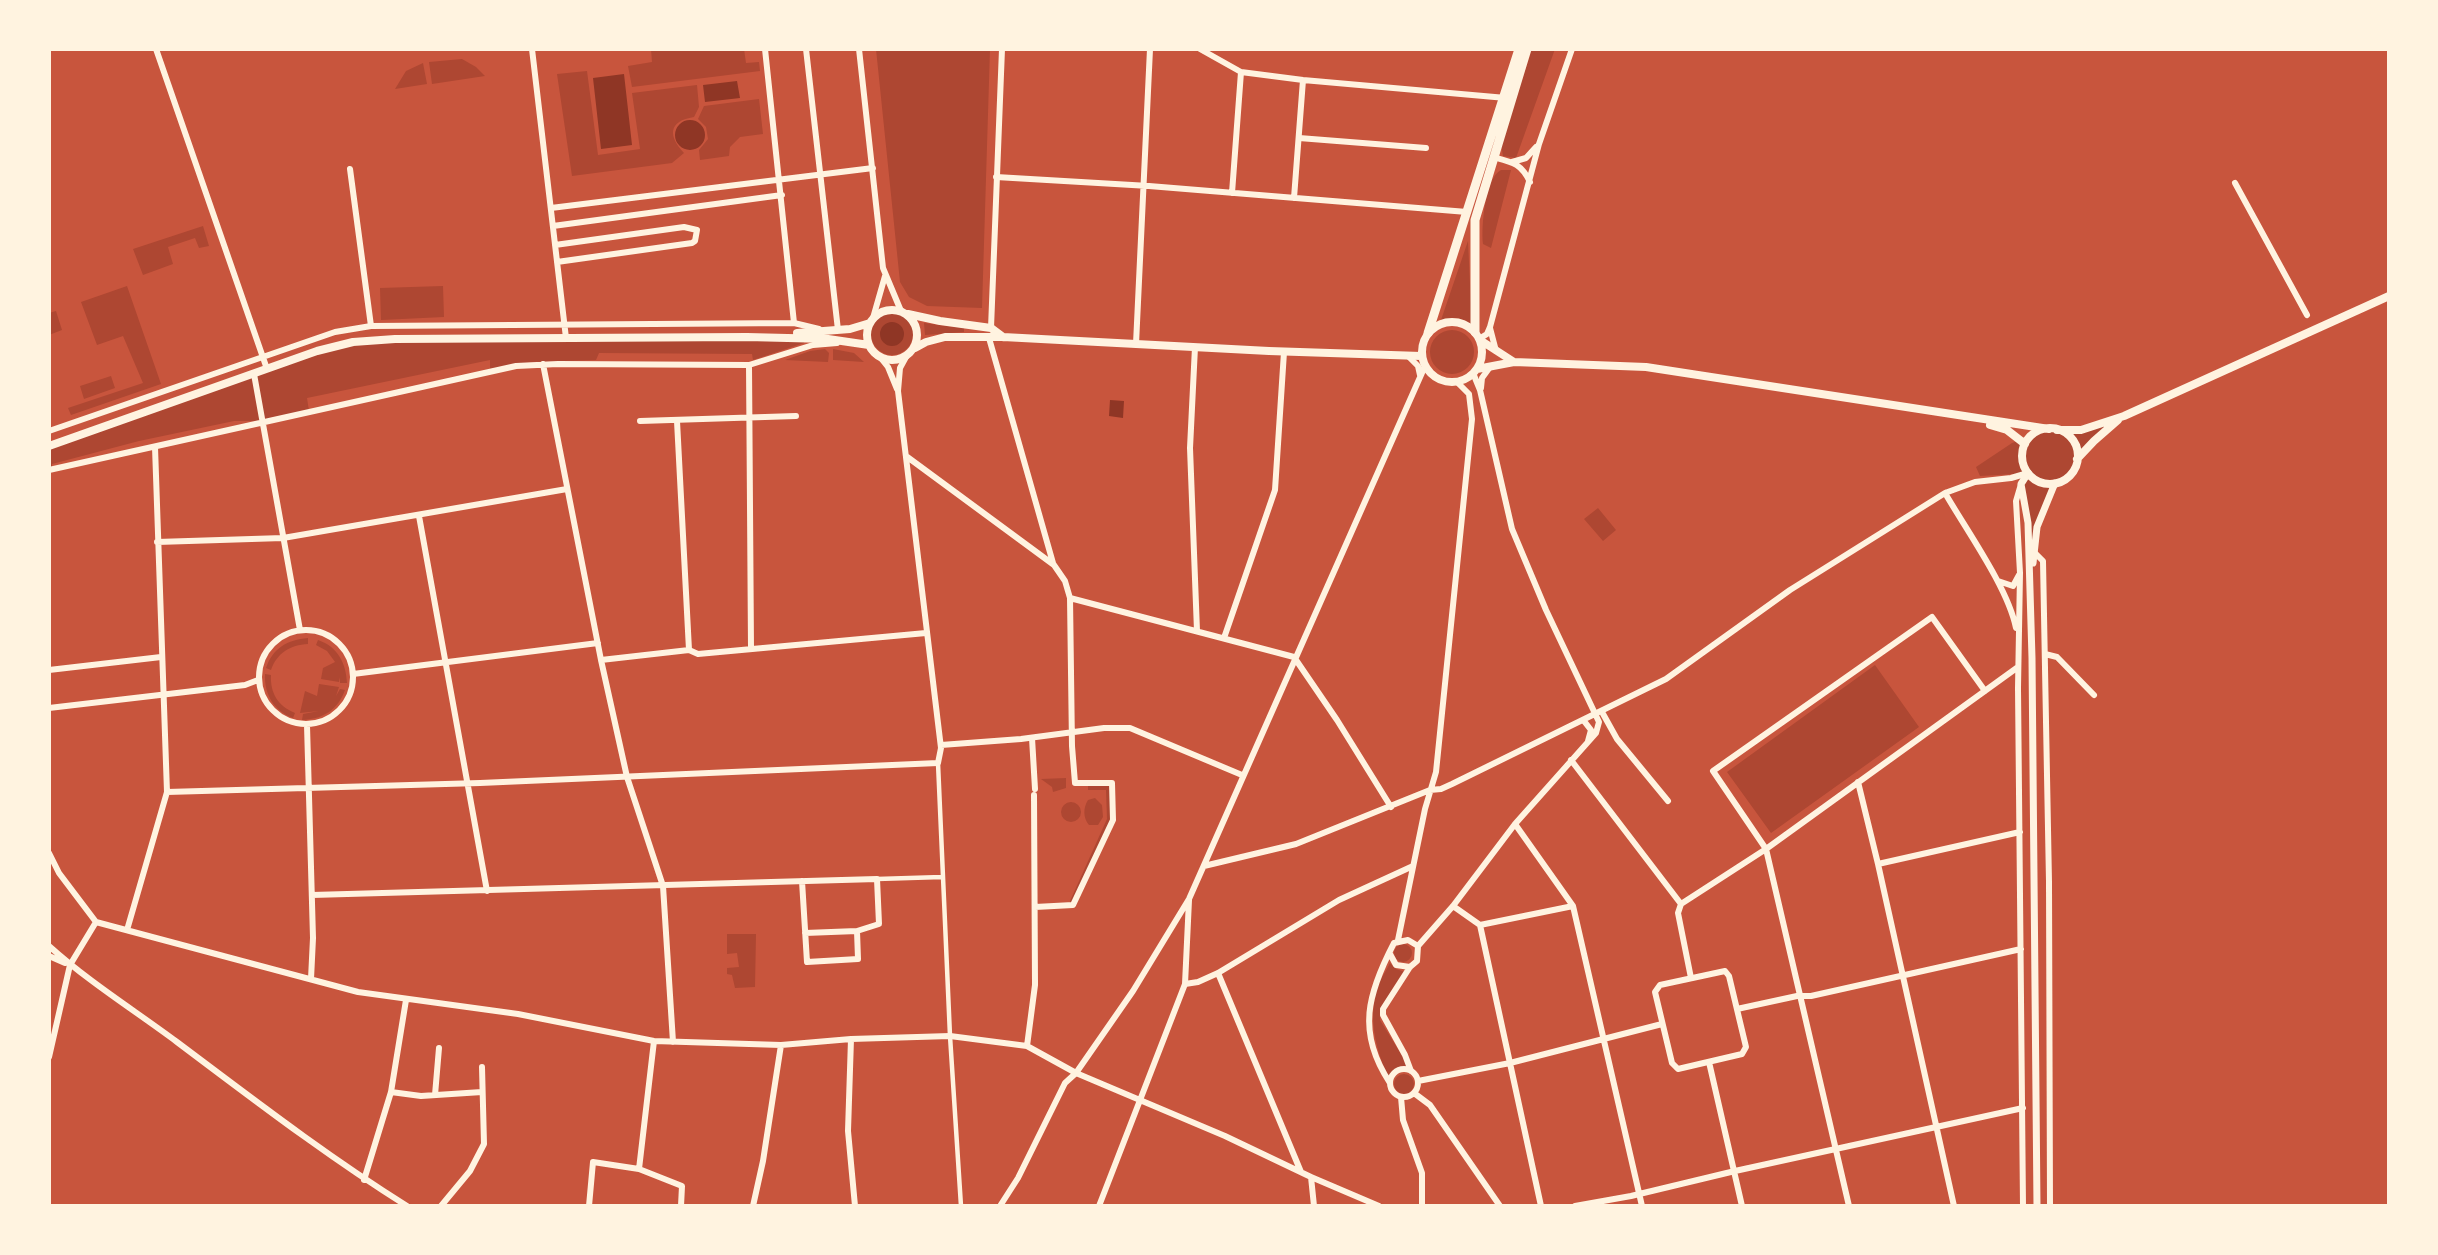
<!DOCTYPE html>
<style>
body{margin:0}
#map{position:relative;width:2438px;height:1255px;overflow:hidden;background:#c8553d;font-family:Montserrat,sans-serif}
canvas{display:block}
.frame{position:absolute;inset:0;border:51px solid #fff3e0;pointer-events:none}
</style>
<div id="map">
<canvas width="2438" height="1255"></canvas>
<div class="frame"></div>
</div>
<script>
const g = document.querySelector('canvas').getContext('2d');
g.lineJoin = 'round';
function fillPath(path, color) { g.fillStyle = color; g.fill(path, 'evenodd'); }
function strokePath(path, color, width, dash) { g.strokeStyle = color; g.lineWidth = width; g.lineCap = dash ? 'butt' : 'round'; g.setLineDash(dash || []); g.stroke(path); }
fillPath(new Path2D(`
 M651,49H744L746,63L759,62L760,71L632,87L628,66L652,62Z
 M876,49H990L982,308L927,306L909,297L900,282Z
 M1532,49H1555L1516,158L1503,156L1501,144Z
 M462,59L476,67L485,76L432,84L429,62Z
 M423,63L427,84L395,89L406,71Z
 M587,71L598,155L640,149L632,93L697,85L699,107L694,117C668,121 668,136 684,153L672,163L572,176L557,74Z
 M759,99L763,134L740,137L730,147L729,156L700,160L699,150L708,139L706,127L698,119L704,106Z
 M1501,170H1511L1491,248L1483,244C1481,227 1485,178 1501,170Z
 M203,226L209,246L199,248L195,238L168,247L173,264L143,275L133,249Z
 M1468,241L1472,326C1463,317 1453,317 1441,320Z
 M127,286L161,384L71,415L68,408L143,383L123,336L97,345L81,302Z
 M443,286L444,317L381,320L380,288Z
 M56,311L62,330L49,335V313Z
 M871 334a21 21 0 1 1 42 0a21 21 0 1 1-42 0Z
 M924,323L964,328V332L925,335Z
 M1430 352a22 22 0 1 1 44 0a22 22 0 1 1-44 0Z
 M373,340L804,341V343L753,360L752,354L599,353L596,360L531,362L490,369V360L307,398L309,411L263,421H234L139,441L52,464V468L49,469V446L317,351Z
 M825,349L829,353L828,362L785,360L810,351Z
 M833,349L854,353L864,362L833,360Z
 M111,376L115,388L84,399L80,386Z
 M2124,416L2077,459L2068,477L2055,484L2036,537L2031,592L2021,483L2015,474L1980,476L1976,467L2012,443L2021,440L2025,443L2035,433L2042,430H2071Z
 M1598,508L1616,530L1603,541L1584,519Z
 M308,638V644C290,645 277,653 271,670L266,668C273,648 287,640 308,638Z
 M318,640C338,647 346,663 347,683H340V677L339,682L321,679L323,668L335,662L338,666L327,651L316,645Z
 M1875,665L1919,727L1771,833L1727,772Z
 M265,674L271,675C270,693 278,706 295,713L293,718C274,711 264,694 265,674Z
 M319,684L339,687L336,696L340,689L345,690C338,710 323,719 302,720L303,714L319,711L300,713L305,691L317,696Z
 M1066,778V788L1053,792L1052,787L1041,779Z
 M1110,785L1112,819L1071,904L1070,901L1107,819L1106,790H1088V786Z
 M1095,798L1102,805L1103,817L1098,825H1089C1083,818 1083,808 1088,800Z
 M1061 812a10 10 0 1 1 20 0a10 10 0 1 1-20 0Z
 M727,934H756L755,987L735,988L732,975L727,974V968L739,967L737,953L727,954Z
 M1394 953a9 9 0 1 1 18 0a9 9 0 1 1-18 0Z
 M1390,963L1396,969L1405,972L1383,1004L1380,1020L1409,1067H1398L1388,1077C1375,1047 1367,1015 1379,983C1382,976 1387,970 1390,963Z
 M1394 1084a10 10 0 1 1 20 0a10 10 0 1 1-20 0Z`), '#ae4732');
fillPath(new Path2D(`
 M624,74L632,145L601,149L593,78Z
 M737,81L740,98L705,102L703,85Z
 M675 135a15 15 0 1 1 30 0a15 15 0 1 1-30 0Z
 M880 334a12 12 0 1 1 24 0a12 12 0 1 1-24 0Z
 M1110,400L1124,401L1123,418L1109,416Z`), '#8f3625');
strokePath(new Path2D(`
 M938,763L950,1036L961,1206
 M877,879L942,877`), '#fff3e0', 4.5);
strokePath(new Path2D(`
 M156,49L267,369
 M532,49L566,338
 M765,49L794,323
 M806,49L838,330
 M859,49L883,268L901,311
 M1200,49L1241,72L1303,80L1506,98
 M1299,138L1426,148
 M1493,157C1512,162 1521,163 1530,182
 M1512,162L1526,158L1536,147
 M350,169L371,326
 M996,177L1149,186L1467,212
 M2235,183L2307,315
 M1232,193L1241,72
 M1294,198L1303,80
 M551,208L873,168
 M553,226L782,195
 M555,245L684,227L697,230L695,241L692,243L557,262
 M873,318L885,276
 M991,328L1002,49
 M1490,328L1496,351
 M989,338L1053,563
 M1479,339L1487,334L1490,327L1539,144L1572,49
 M1136,344L1150,49
 M1195,347L1190,448L1197,631
 M880,357L888,367L897,389
 M1409,357L1418,366L1420,375
 M543,364L601,660L627,777L663,886L673,1042
 M749,365L751,648
 M254,374L300,630
 M1481,388L1482,378L1490,367
 M640,421L796,416
 M677,421L689,650
 M49,431L335,332L371,326L794,323L819,329
 M906,456L1054,565L1065,581L1070,598L1072,746L1075,783H1112L1113,820L1073,905L1035,907
 M49,470L516,366L558,364L749,365L813,345L837,343
 M2021,484L2016,501L2020,573L2018,688L2023,1206
 M1945,493C1967,531 2008,588 2016,628
 M419,516L487,891
 M157,542L283,538L567,489
 M2034,552L2043,561L2049,882L2050,1206
 M1998,581L2013,586L2019,575
 M1070,598L1294,657L1337,720L1391,807
 M259 677a47 47 0 1 1 94 0a47 47 0 1 1-94 0Z
 M1224,638L1275,490L1284,352
 M2045,654L2057,657L2094,695
 M601,660L689,650L698,654L926,633
 M49,670L161,657
 M353,674L598,643
 M49,708L245,685L258,680
 M1602,712L1617,739L1668,801
 M1584,721L1591,730L1588,741
 M307,725L313,938L311,979
 M1032,738L1035,789
 M941,745L1021,739L1104,728H1130L1242,775
 M1571,760L1681,904
 M1858,782L1878,864L1954,1206
 M167,792L480,783L938,763L941,748L898,391L900,368L906,357
 M1515,824L1573,906L1642,1206
 M49,853L59,873L96,922
 M1878,864L2020,832
 M1204,866L1296,844L1430,790L1441,789L1452,784L1666,679L1790,590L1945,493L1975,482L2011,478L2028,473
 M802,881L807,962L858,959L857,931
 M312,895L877,879L879,924L857,931L805,933
 M1681,904L1766,849L2018,667
 M1681,904L1678,913L1691,978
 M1453,906L1480,925L1541,1206
 M96,922L358,992L518,1014L654,1041L781,1045L851,1039L950,1036L1027,1046L1076,1073L1225,1136L1311,1177L1379,1206
 M1480,925L1573,906
 M127,930L167,792L155,447
 M1398,940L1425,809L1436,772L1472,419L1469,394L1457,382
 M49,946C89,982 134,1010 177,1042C253,1099 327,1156 407,1206
 M1390,954L1396,965L1410,967
 M49,956L65,963
 M1725,971L1729,976L1746,1047L1742,1054L1678,1069L1672,1063L1655,992L1660,985Z
 M1218,973L1301,1172
 M1185,984L1198,982L1218,973L1339,900L1413,866
 M1737,1009L1797,996H1811L2021,949
 M851,1039L848,1131L855,1206
 M1027,1046L1035,985L1034,795
 M49,1057L70,965L96,922
 M1709,1062L1742,1206
 M1390 1083a14 14 0 1 1 28 0a14 14 0 1 1-28 0Z
 M1411,1071L1405,1055L1383,1015V1009L1410,967L1417,961L1418,946L1453,906L1515,824L1596,733L1599,722L1546,610L1512,529L1480,390L1473,373
 M1418,1081L1510,1063L1662,1024
 M1390,1083C1356,1032 1368,993 1394,943L1408,940L1418,946
 M391,1092L421,1096L482,1092
 M1414,1093L1430,1105L1500,1206
 M435,1095L439,1048
 M1401,1097L1403,1120L1422,1173V1206
 M639,1169L654,1041
 M1311,1177L1314,1206
 M364,1180L391,1092L406,1000
 M441,1206L470,1171L484,1144L482,1067
 M589,1206L593,1162L639,1169L682,1186L681,1206
 M753,1206L763,1161L781,1045
 M1000,1206L1018,1178L1065,1083L1076,1073L1133,991L1189,899L1425,366
 M1099,1206L1185,984L1189,900
 M1575,1206L1631,1196L1735,1171L2023,1108
 M1849,1206L1766,849L1713,771L1932,617L1985,691`), '#fff3e0', 6);
strokePath(new Path2D(`
 M2028,473L2021,484L2028,523L2032,658L2037,1206
 M2033,563L2037,527L2055,483`), '#fff3e0', 7);
strokePath(new Path2D(`
 M867 335a25 25 0 1 1 50 0a25 25 0 1 1-50 0Z
 M908,314L940,321L991,328L1003,337
 M1422 352a30 30 0 1 1 60 0a30 30 0 1 1-60 0Z
 M797,333L850,329L870,323
 M1480,340L1514,362
 M915,348L926,342L945,337H1003L1269,351L1421,356
 M1477,369L1514,362L1646,367L2049,429
 M1990,425L2007,430L2025,444
 M2022 456a28 28 0 1 1 56 0a28 28 0 1 1-56 0Z
 M2057,430H2081L2124,416L2389,296
 M49,446L317,351L353,342L395,339L747,337L828,339L869,345
 M2077,459L2094,441L2118,420`), '#fff3e0', 8);
strokePath(new Path2D(`
 M1475,332V220L1527,49
 M1428,333L1519,49`), '#fff3e0', 9);
</script>
